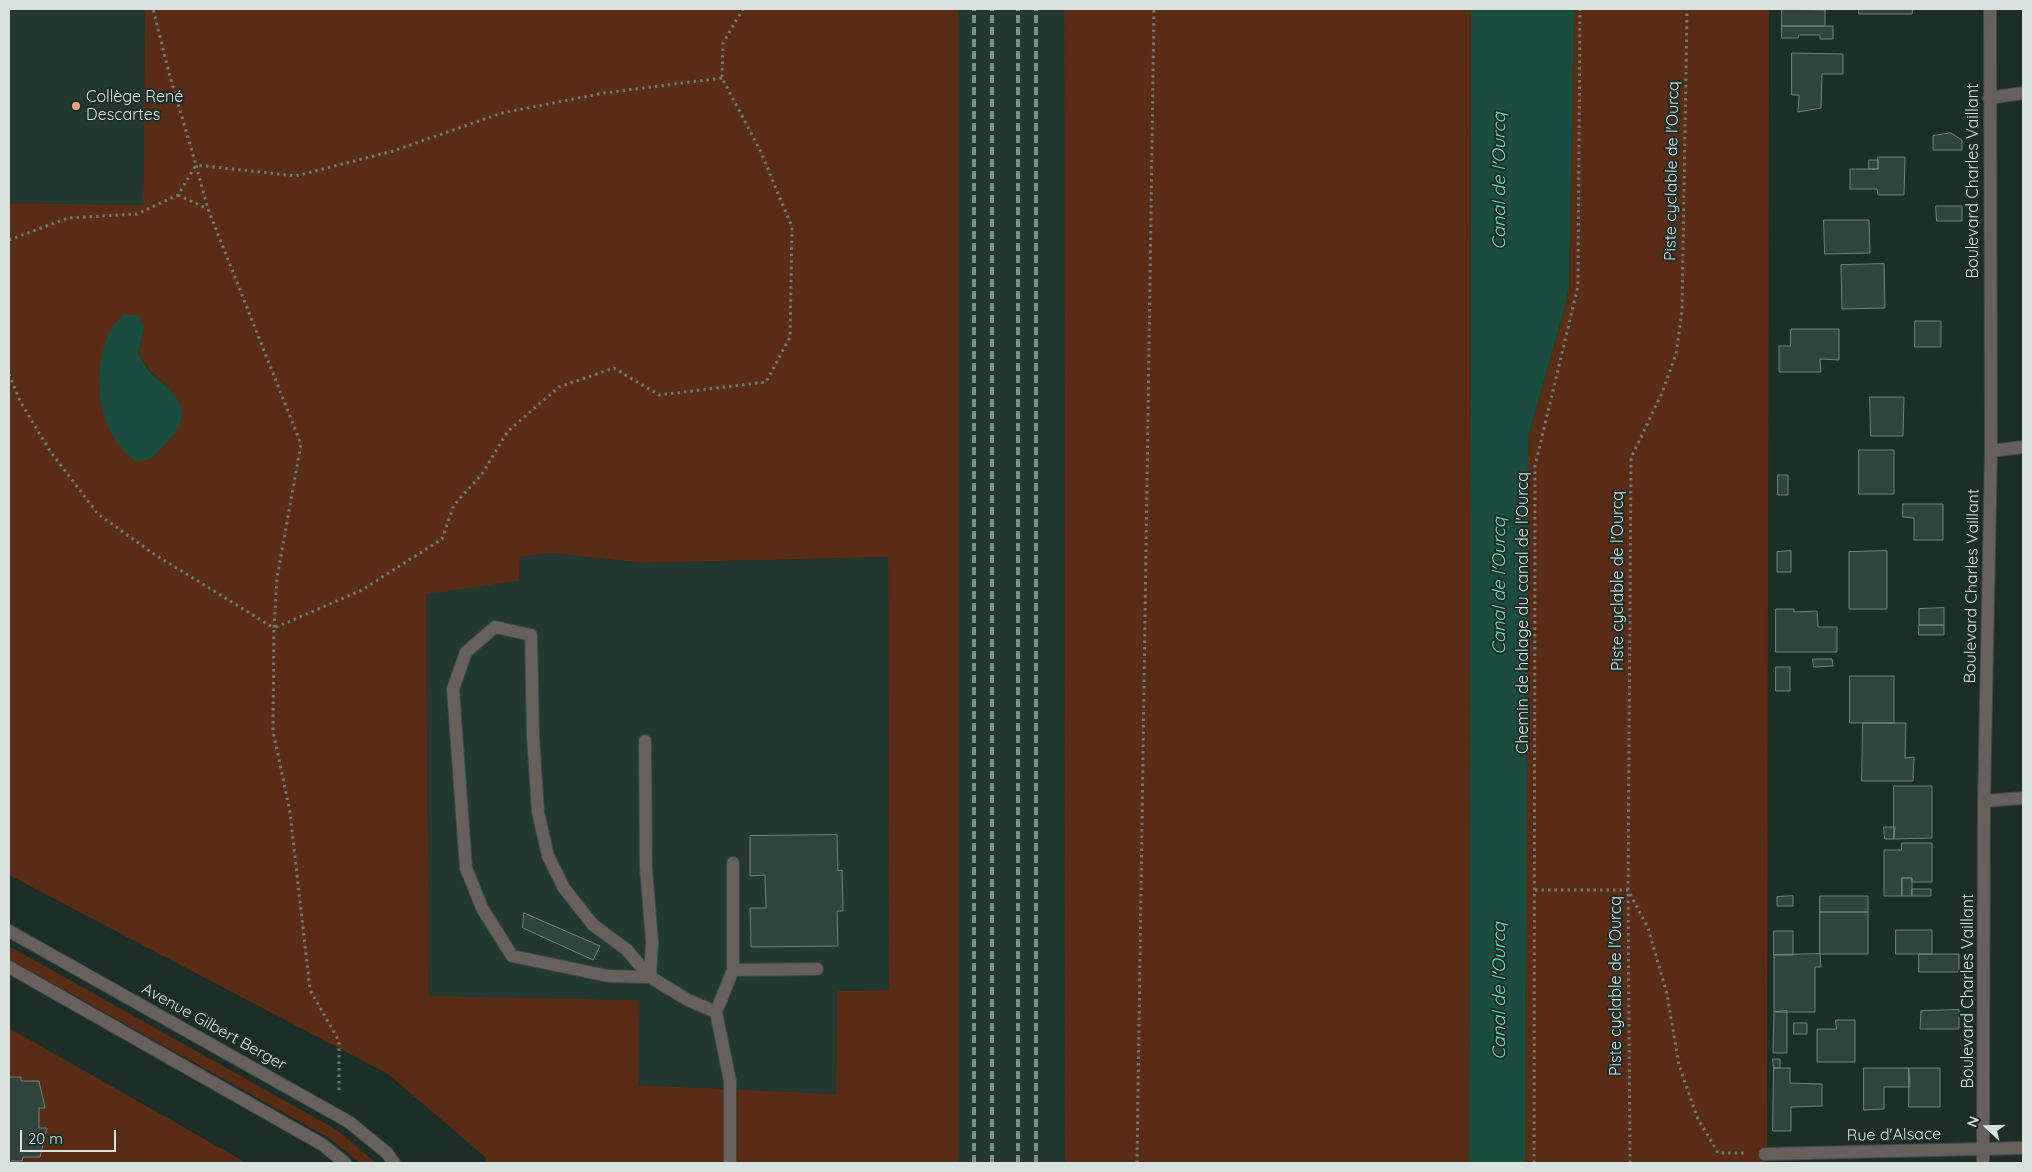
<!DOCTYPE html>
<meta charset="utf-8">
<style>
body{margin:0}
#map{position:relative;width:2032px;height:1172px;overflow:hidden;background:#1d2d27;font-family:Quicksand,sans-serif}
canvas{display:block}
.frame{position:absolute;inset:0;border:10px solid #d7e1dd;pointer-events:none}
.north{position:absolute;left:1962px;top:1102px;width:50px;height:50px;-webkit-text-stroke:4px #1d2d27;paint-order:stroke;rotate:291deg;font-size:14px;font-weight:700;line-height:20px;text-align:center;color:#d7e1dd}
.north::after{content:'';display:block;margin:auto;width:18px;height:22px;background:#d7e1dd;clip-path:polygon(50% 0,100% 100%,50% 72%,0 100%)}
.scale{position:absolute;left:20px;top:1130px;width:96px;height:22px;box-sizing:border-box;border:2px solid #d7e1dd;border-top:0;padding-left:6px;font-size:15px;line-height:18px;white-space:nowrap;color:#d7e1dd;-webkit-text-stroke:4px #1d2d27;paint-order:stroke}
</style>
<div id="map">
<canvas width="2032" height="1172"></canvas>
<div class="frame"></div>
<div class="north">N</div>
<div class="scale">20 m</div>
</div>
<script>
const g = document.querySelector('canvas').getContext('2d');
g.lineJoin = 'round';
function fillPath(path, color) { g.fillStyle = color; g.fill(path, 'evenodd'); }
function strokePath(path, color, width, dash) { g.strokeStyle = color; g.lineWidth = width; g.lineCap = dash ? 'butt' : 'round'; g.setLineDash(dash || []); g.stroke(path); }
function write(font, color, halo, rows, align = 'center') {
  g.font = font + ' Quicksand,sans-serif'; g.lineWidth = 4; g.setLineDash([]); g.textBaseline = 'middle'; g.strokeStyle = halo; g.fillStyle = color; for (const [text, x, y, turn = 0] of rows) {
    g.save(); g.translate(x, y); g.rotate((+turn || 0) * Math.PI / 180); g.textAlign = isNaN(turn) ? turn : align; if (halo) g.strokeText(text, 0, 0); g.fillText(text, 0, 0); g.restore();
  }
}
fillPath(new Path2D(`
 M9,9H145L143,205L9,203Z
 M958,9H1064L1065,1163H958Z
 M551,553L643,563L888,557L889,990L837,991L836,1094L637,1085L639,1000L429,997L426,593L519,581L520,557Z`), '#223932');
fillPath(new Path2D(`
 M145,9H958V1163H486L485,1157L388,1074L9,875V203L143,205ZM144,328L138,353L150,371L168,388L99,387L101,359L111,330ZM551,553L643,563L888,557L889,990L837,991L836,1094L638,1085L639,1000L429,996L426,594L519,581L520,557Z
 M1064,9H1471L1469,1163H1065Z
 M1574,9H1769L1767,1163H1525L1528,454L1529,434L1566,303L1569,286Z
 M9,946L337,1130L376,1163H360L331,1139L9,959Z
 M9,1028L236,1157L245,1163H9Z`), '#582c15');
fillPath(new Path2D(`
 M1471,9H1574L1569,286L1566,303L1529,434L1528,454L1525,1163H1469Z
 M122,315H137L144,328L138,353C142,359 146,367 151,373C164,385 186,399 181,420C179,432 158,452 149,460L134,461C128,455 121,448 116,441C95,411 94,363 110,331C113,325 118,320 122,315Z`), '#1a4d3d');
const building = new Path2D(`
 M1782,9L1825,10V26H1782Z
 M1859,9H1913L1912,14H1859Z
 M1782,26H1833V39H1820V35H1799L1798,38H1782Z
 M1792,53L1843,54V74H1822L1821,108L1798,112L1799,95H1792Z
 M1951,133L1962,140V150H1933V136Z
 M1878,157H1905L1904,195H1878L1877,189H1850V169H1878Z
 M1869,160H1878V169H1869Z
 M1936,206H1962V221H1937Z
 M1824,220H1869L1870,253L1825,254Z
 M1884,264L1885,308L1842,309L1841,265Z
 M1915,321H1941V347H1915Z
 M1791,329H1839V360L1820,359L1821,372H1779V346H1790Z
 M1870,397H1904L1903,436H1871Z
 M1859,450H1894V494H1859Z
 M1778,475H1788V495H1778Z
 M1903,504H1943V540H1914V518L1903,517Z
 M1791,551V572H1777V552Z
 M1887,551V609H1849V552Z
 M1944,608V625H1919V609Z
 M1776,609H1794V612L1817,611L1818,627H1837V652H1776Z
 M1919,625H1944V635H1919Z
 M1813,659H1832L1833,666L1814,667Z
 M1776,667H1790V691H1776Z
 M1850,676H1894V723H1850Z
 M1863,723H1906L1905,758L1914,757L1913,781H1862Z
 M1894,786H1932V838L1894,839Z
 M1884,827H1895L1894,839H1885Z
 M837,835L838,871L842,870L843,911H837L838,946L751,947L750,908H766L765,875L750,876V836Z
 M1902,843H1932V882H1912V878H1902V896H1884V850H1901Z
 M1902,878H1912V896H1902Z
 M1912,889H1931V896H1912Z
 M1793,896V906H1777V897Z
 M1820,896H1868V912H1820Z
 M1820,912H1868V954H1820Z
 M524,913L600,946L593,960L523,928Z
 M1896,930H1932V954H1896Z
 M1774,931H1793V955H1774Z
 M1820,954L1821,967H1815V1012H1774V955Z
 M1919,954H1959V972H1919Z
 M1959,1010V1029H1920L1921,1011Z
 M1787,1011V1053H1773L1774,1012Z
 M1836,1020H1855V1062H1817V1029H1836Z
 M1794,1023H1807V1034H1794Z
 M1773,1059H1780V1068H1774Z
 M1774,1068H1790V1083L1822,1084V1106L1791,1107V1131H1773Z
 M1864,1068H1909L1910,1087H1884V1109L1864,1110Z
 M1909,1068H1940V1107H1909Z
 M9,1077H21V1081H39L45,1108H39V1128H47L40,1157H23L22,1161H9Z`);
fillPath(building, '#32433d');
strokePath(building, '#70837b', 1);
const minor = new Path2D(`
 M1989,98L2023,93
 M1991,451L2023,447
 M495,627L531,635L533,736L538,812L548,856L564,888L593,925L626,949L650,977L608,976L512,956L482,908L466,868L453,689L466,652Z
 M645,741L646,868L652,942L650,977L688,1000L716,1012
 M1984,801L2023,798
 M9,931L349,1122L387,1153L394,1163
 M9,967L323,1145L345,1163
 M733,970L817,969
 M716,1012L730,1081V1163
 M716,1012L733,970V863
 M1765,1154L2023,1148
 M1983,1163L1984,801L1991,451L1990,9`);
strokePath(minor, '#3b4a44', 14);
strokePath(new Path2D(`
 M178,195L208,209
 M9,240L68,218L137,214L178,195L196,165L169,73L153,9
 M9,374L20,401L50,451L98,514L154,554L274,628L277,578L301,444L208,209L196,165L296,176L393,151L502,113L604,93L722,78
 M1535,890H1628L1648,928L1667,994L1679,1065L1697,1117L1718,1153H1744
 M339,1090V1041L310,990L290,812L273,731L274,628L362,590L442,539L454,505L482,474L508,431L559,387L614,368L659,395L766,382L790,337L792,227L760,150L722,78L723,43L743,9
 M1137,1163L1154,9
 M1534,1163L1535,466L1578,286L1580,9
 M1630,1163L1628,890L1631,458L1662,393L1676,354L1682,311L1687,9`), '#6e7b76', 3, [2.5, 4]);
strokePath(minor, '#67605c', 12);
strokePath(new Path2D(`
 M974,1163V9
 M992,1163V9
 M1018,1163V9
 M1036,1163V9`), '#818d88', 4, [8, 4]);
for (const [x, y, r, color] of [
 [76,106,5,"#f1a17c"]
]) { const dot = new Path2D(); dot.arc(x, y, r, 0, 2 * Math.PI); g.fillStyle = color; g.fill(dot); strokePath(dot, '#1d2d27', 2); }
write('16px', '#d7e1dd', '#1d2d27', [
 ["Collège René",86,97],
 ["Descartes",86,115]
], 'left');
write('16px', '#d7e1dd', '#1d2d27', [
 ["Piste cyclable de l'Ourcq",1672,171,-89],
 ["Boulevard Charles Vaillant",1973,181,-90],
 ["Piste cyclable de l'Ourcq",1618,581,-90],
 ["Boulevard Charles Vaillant",1972,586,-89],
 ["Chemin de halage du canal de l'Ourcq",1523,613,-90],
 ["Piste cyclable de l'Ourcq",1616,986,-90],
 ["Boulevard Charles Vaillant",1968,991,-90],
 ["Avenue Gilbert Berger",214,1027,29],
 ["Rue d'Alsace",1894,1135,-1]
]);
write('italic 18px', '#5fe4ba', '#1d2d27', [
 ["Canal de l'Ourcq",1500,181,-90],
 ["Canal de l'Ourcq",1500,586,-90],
 ["Canal de l'Ourcq",1500,991,-90]
]);
</script>
